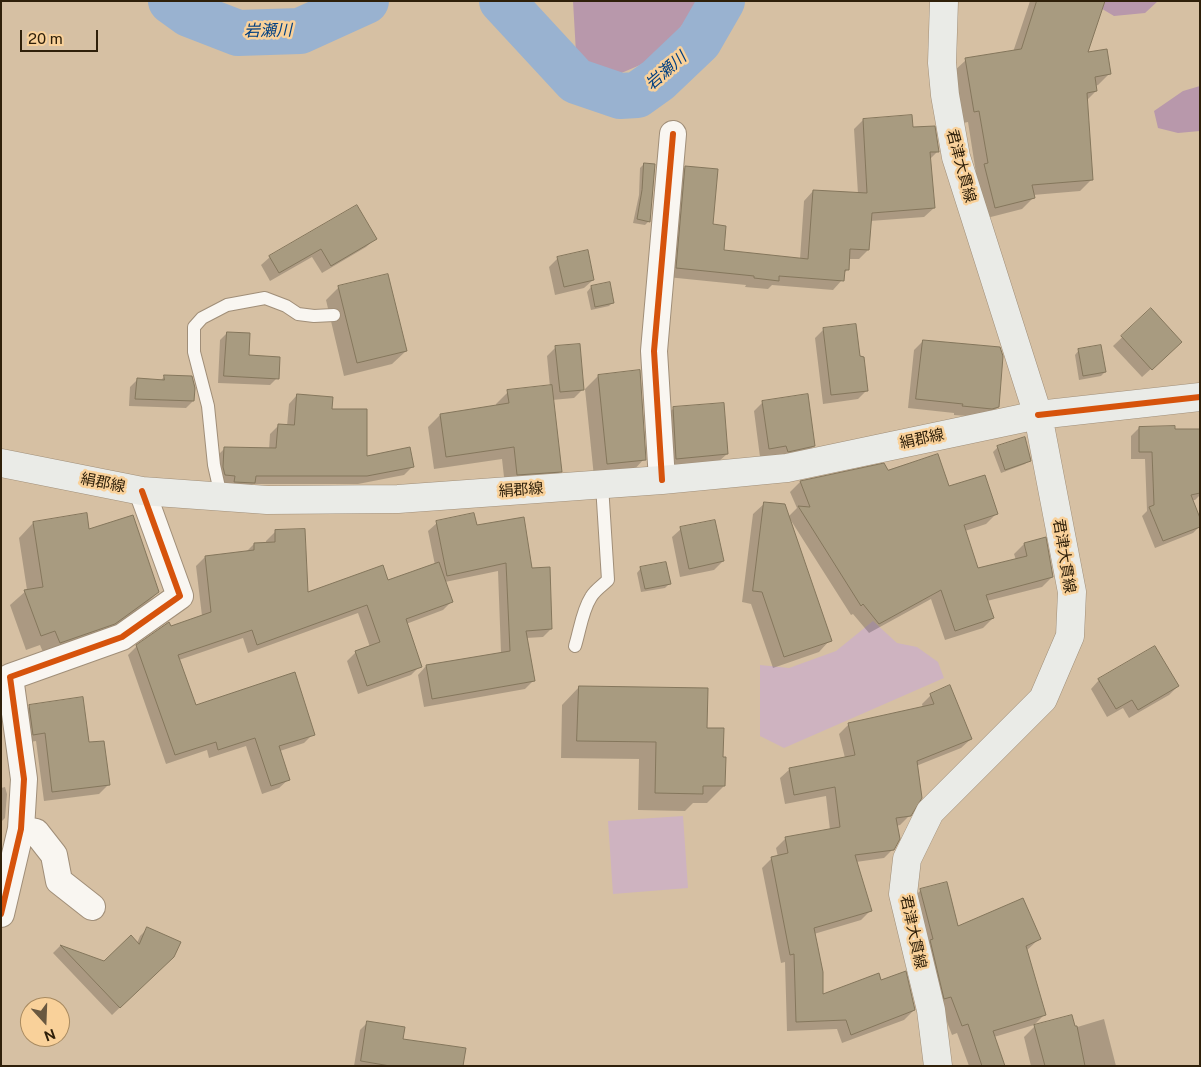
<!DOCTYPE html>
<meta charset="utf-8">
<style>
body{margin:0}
#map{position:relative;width:1201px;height:1067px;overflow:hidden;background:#d6c0a3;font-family:"Public Sans",sans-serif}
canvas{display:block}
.frame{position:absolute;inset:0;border:2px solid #2f200a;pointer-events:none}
.north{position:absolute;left:20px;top:997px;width:50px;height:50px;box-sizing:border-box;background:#f9d19a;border:1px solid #a88a60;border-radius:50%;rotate:160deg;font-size:14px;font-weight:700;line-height:20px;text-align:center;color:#2f200a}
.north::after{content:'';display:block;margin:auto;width:18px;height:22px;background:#695840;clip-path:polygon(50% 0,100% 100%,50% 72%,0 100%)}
.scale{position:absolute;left:20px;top:30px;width:78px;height:22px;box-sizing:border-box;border:2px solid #2f200a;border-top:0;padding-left:6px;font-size:15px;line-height:18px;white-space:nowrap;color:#2f200a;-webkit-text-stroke:4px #f9d19a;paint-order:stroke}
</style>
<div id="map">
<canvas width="1201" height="1067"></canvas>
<div class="frame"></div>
<div class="north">N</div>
<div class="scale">20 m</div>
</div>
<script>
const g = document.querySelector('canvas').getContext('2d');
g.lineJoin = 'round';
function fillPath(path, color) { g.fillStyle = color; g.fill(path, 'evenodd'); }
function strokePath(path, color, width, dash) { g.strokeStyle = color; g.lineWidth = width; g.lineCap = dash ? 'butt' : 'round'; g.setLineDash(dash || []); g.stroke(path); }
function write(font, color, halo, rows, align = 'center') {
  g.font = font + ' "Public Sans","Noto Sans JP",sans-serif'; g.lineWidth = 5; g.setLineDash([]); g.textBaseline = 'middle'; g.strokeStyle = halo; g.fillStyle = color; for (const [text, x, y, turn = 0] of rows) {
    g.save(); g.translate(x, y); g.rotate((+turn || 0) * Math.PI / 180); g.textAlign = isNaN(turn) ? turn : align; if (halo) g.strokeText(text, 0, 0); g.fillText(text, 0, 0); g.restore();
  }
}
fillPath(new Path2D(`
 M873,621L897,643L917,647L938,662L944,678L784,748L760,736V665L789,668L836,651Z
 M683,816L688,888L613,894L608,821Z`), '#ceb3c0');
fillPath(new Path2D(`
 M573,1H702L654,59L619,74L581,73L576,53Z
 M1089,1H1158L1145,13L1114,16Z
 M1200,86V131L1178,133L1158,128L1154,111L1183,91Z`), '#b898ab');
fillPath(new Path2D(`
 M1030,1H1104L1087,54L1110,73L1098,85L1095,86L1096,91L1086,101L1092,179L1080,191L1033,195L1034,197L1022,209L983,219L973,176L976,173L968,122L963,123L954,71L966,60L1013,52Z
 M863,120L912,129L938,151L929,160L934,208L924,217L870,221L868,250L859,259H848L847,270L843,274L842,280L833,290L772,285L768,289L745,287L746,285L667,277L676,177L686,167L722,251L800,259L804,201L813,191L858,194L854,129Z
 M644,164L649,221L645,225L633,223L639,195L640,168Z
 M375,239L366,247L322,273L312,257L270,281L261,265L270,257Z
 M558,258L593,280L584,288L555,295L549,267Z
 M339,287L406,351L392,364L344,376L326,300Z
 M591,287L613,302L609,306L591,310L587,292Z
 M1151,310L1172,350L1142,377L1113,346Z
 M824,329L867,390L858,399L823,404L815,338Z
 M227,333L247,356L277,378L270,385L218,383L220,340Z
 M923,341L998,407L989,416L982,417L954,415V413L908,408L914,350Z
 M556,347L583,389L574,398L552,400L561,471L548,483L505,486L502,459L434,469L428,427L440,415L496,407V404L508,392L550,387L547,356Z
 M1079,350L1105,372L1101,376L1079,380L1075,355Z
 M165,376L193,401L186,408L129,406L130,387L137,380L160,381Z
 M598,376L644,459L631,473L594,477L585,389Z
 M297,395L330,410L366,457L413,466L404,475L358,484H253L246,491L217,483L216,457L225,448L269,450L270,434L279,425L287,426L289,404Z
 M763,402L814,446L805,454L779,460L777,455L760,457L754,411Z
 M723,404L727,454L718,462L667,467L664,417L673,409Z
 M1139,428L1200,431V495L1195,500H1191L1200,526L1193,533L1155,548L1142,516L1147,511L1145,459H1131V436Z
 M1024,438L1029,460L1025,464L1001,473L993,452L997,448Z
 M884,465L888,471L948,488L996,514L986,524L965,531L977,569L1016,560L1014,554L1024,544L1052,577L1042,587L987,601L993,618L983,628L945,640L931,599L869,633L853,614L851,615L790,519L830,640L819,652L773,668L751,604L742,602L753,514L765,503L788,517L797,508L790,492L800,482Z
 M33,523L88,531L158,592L143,607L99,638L45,657L40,645L26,650L10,605L27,590L19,538Z
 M437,523L476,526L531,569L551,629L543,637L526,638L533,681L525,689L424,707L418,675L426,666L501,653L498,571L445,582L452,601L443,610L406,624L420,666L411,675L358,694L347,661L356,652L370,647L358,613L248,653L243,638L179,660L195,707L313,734L304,743L280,751L289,779L279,788L262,794L246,746L209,758L207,750L166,764L128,655L137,646L170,627L202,616L196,566L205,557L246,552L254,544L266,543V541L275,532L306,593L387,582L435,565L428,531Z
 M681,529L723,561L714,570L680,577L672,537Z
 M641,568L669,584L665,588L641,592L637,573Z
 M1099,680L1178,686L1169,695L1129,718L1123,708L1107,717L1091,689Z
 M579,687L706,729L722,759L724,786L707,803H693L685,811L638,810L639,759L561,758L562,705Z
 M931,695L971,739L961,748L916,766L910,815L900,825L896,826L893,849L884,858L856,862L870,911L861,920L814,934L822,996L881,982L914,1010L904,1020L842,1043L837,1029L787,1031L785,962L781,963L762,868L771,859L778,857L776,848L785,839L830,830L826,796L785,804L780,778L790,769L845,758L839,734L849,724L923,708L922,704Z
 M30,706L88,743L108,785L99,794L44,801L36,741L25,743L21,715Z
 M5,787L7,794L5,818L1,822V788Z
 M921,890L958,928L1039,939L1026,951L1044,1015L1034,1025L994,1037L1004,1066H969L957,1033L952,1035L941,1006L910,901Z
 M147,929L164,965L112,1015L53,953L60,946L104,962L137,943L140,936Z
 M1104,1019L1116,1066H1031L1024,1037L1035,1026L1074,1028Z
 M368,1022L401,1040L462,1066H354L360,1030Z`), '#0003');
strokePath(new Path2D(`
 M171,1L189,14L238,33L300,31L366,1
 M502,1L576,81L620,96L637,95L658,80L699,41L722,1`), '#99b2d0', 46);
const building = new Path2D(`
 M1037,1H1105L1088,52L1107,49L1111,74L1095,77L1097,91L1087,93L1093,180L1032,185L1035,198L995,208L984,164L988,163L979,111L974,112L965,58L1021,49Z
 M912,115L913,127L935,126L939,152H930L935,208L872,213L869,250L850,249L849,270H845L844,281L779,276V281L754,278V276L676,268L685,166L718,169L713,224L726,226L724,250L808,259L813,190L867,193L863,119Z
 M644,163L655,164L650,222L637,219L642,190Z
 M357,205L377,239L331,266L321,249L279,273L269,256Z
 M588,250L594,280L564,287L557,257Z
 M388,274L407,351L357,363L338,286Z
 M610,282L614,303L595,307L591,286Z
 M1151,308L1182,342L1152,370L1121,336Z
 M856,324L860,356L864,357L868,391L831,395L823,328Z
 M227,332L250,333L249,355L280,357L279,379L224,376Z
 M923,340L1000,347L1003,356L999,407L992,409L962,406L963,404L916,399Z
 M580,344L584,390L560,392L555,346Z
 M1101,345L1106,372L1083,376L1078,349Z
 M640,370L646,460L607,464L598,375Z
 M164,375L192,376L195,388L194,401L135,399L137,378L164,380Z
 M552,385L562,472L517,475L514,447L446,457L440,414L509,403L507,390Z
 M297,394L333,397L332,409H367V456L410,447L414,467L367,476H256L255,483L234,482L235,476L225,475L223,467L224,447L276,448L278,424L294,425Z
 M808,394L815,446L788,452L786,446L769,449L762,401Z
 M724,403L728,454L676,459L673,407Z
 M1175,426V429H1200V493L1191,495L1200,518V527L1163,541L1149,507L1154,505L1152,452H1139V427Z
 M1025,437L1031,461L1005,470L997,446Z
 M938,454L949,486L985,475L998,514L964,525L978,568L1027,556L1024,543L1046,537L1053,577L986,595L994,618L955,631L941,590L879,624L863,604L861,606L798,506L810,507L800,481L884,463L888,470Z
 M764,502L785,504L832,641L784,657L762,592L753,591Z
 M87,513L89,529L133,515L159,592L115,624L60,643L55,631L41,636L24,590L43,587L33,522Z
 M474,513L477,525L524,517L532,568L550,567L552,629L526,631L535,681L432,699L426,665L510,651L506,563L447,576L436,521Z
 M715,520L724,561L689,569L680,527Z
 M305,529L308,592L383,565L388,580L439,562L453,602L406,619L422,667L367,686L355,651L380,642L367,605L257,645L252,630L178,655L196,705L295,672L315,735L279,746L290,780L271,786L255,738L218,750L216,742L175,755L136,645L169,622L171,626L211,612L205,556L254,550V543L275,542V530Z
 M666,562L671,584L645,589L640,567Z
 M1155,646L1179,686L1138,710L1132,700L1116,709L1098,679Z
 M950,685L972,739L917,761L922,798L911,816L896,818L900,839L894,850L855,855L872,911L814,928L823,972V994L879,973L881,980L906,971L915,1010L851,1035L846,1020L796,1022L794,954L790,955L771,857L788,853L785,837L840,827L835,787L794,795L789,768L855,755L848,723L934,704L930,694Z
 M579,686L708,688L707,728H724L723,757H726L725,786H703V794L655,793L656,742L577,741Z
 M83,697L89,742L104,741L110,785L52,792L45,733L33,735L29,705Z
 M947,882L958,926L1023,898L1041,939L1026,946L1046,1015L993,1031L1005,1066H982L968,1024L962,1026L951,997L944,999L930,940L933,939L920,889Z
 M147,927L181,942L174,957L120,1008L60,945L104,961L131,935L139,944Z
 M1072,1015L1075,1026H1077L1085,1066H1045L1034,1025Z
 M367,1021L405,1027L403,1039L466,1048L463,1066H390L361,1061Z`);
fillPath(building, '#a89b80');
strokePath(building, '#84765c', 1);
const lane = new Path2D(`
 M221,496L214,465L208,406L194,352V327L202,318L227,305L265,298L286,306L298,314L314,316L334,315
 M575,646C580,630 582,611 591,597C595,590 603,585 608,580L602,485`);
const street = new Path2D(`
 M662,480L654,351L673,134
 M21,829L36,832L54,855L59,881L92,907
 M1,914L21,829L24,779L10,677L122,637L180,596L142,491`);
const secondary = new Path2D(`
 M1,463L142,491L267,500L398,499L662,480L787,468L1038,415L1200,397
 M938,1066L931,1010L903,894L907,859L930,812L1043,699L1070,636L1072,592L1038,415L956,157L945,95L942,63L944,1`);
strokePath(lane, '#a08e78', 14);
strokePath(street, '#a08e78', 28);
strokePath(secondary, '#a08e78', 29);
strokePath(lane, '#f9f6f1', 12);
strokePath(street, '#f9f6f1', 26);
strokePath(secondary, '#eaebe7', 28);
strokePath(new Path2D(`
 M1038,415L1200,397
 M662,480L654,351L673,134
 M1,914L21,829L24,779L10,677L122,637L180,596L142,491`), '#d6530c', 6);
write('15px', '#2f200a', '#f9d19a', [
 ["君津大貫線",961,166,75],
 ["絹郡線",922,439,-12],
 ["絹郡線",103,483,11],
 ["絹郡線",521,490,-4],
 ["君津大貫線",1064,556,81],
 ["君津大貫線",913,932,78]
]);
write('italic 16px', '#003f81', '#f9d19a', [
 ["岩瀬川",268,31,-1],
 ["岩瀬川",666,71,-41]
]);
</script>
